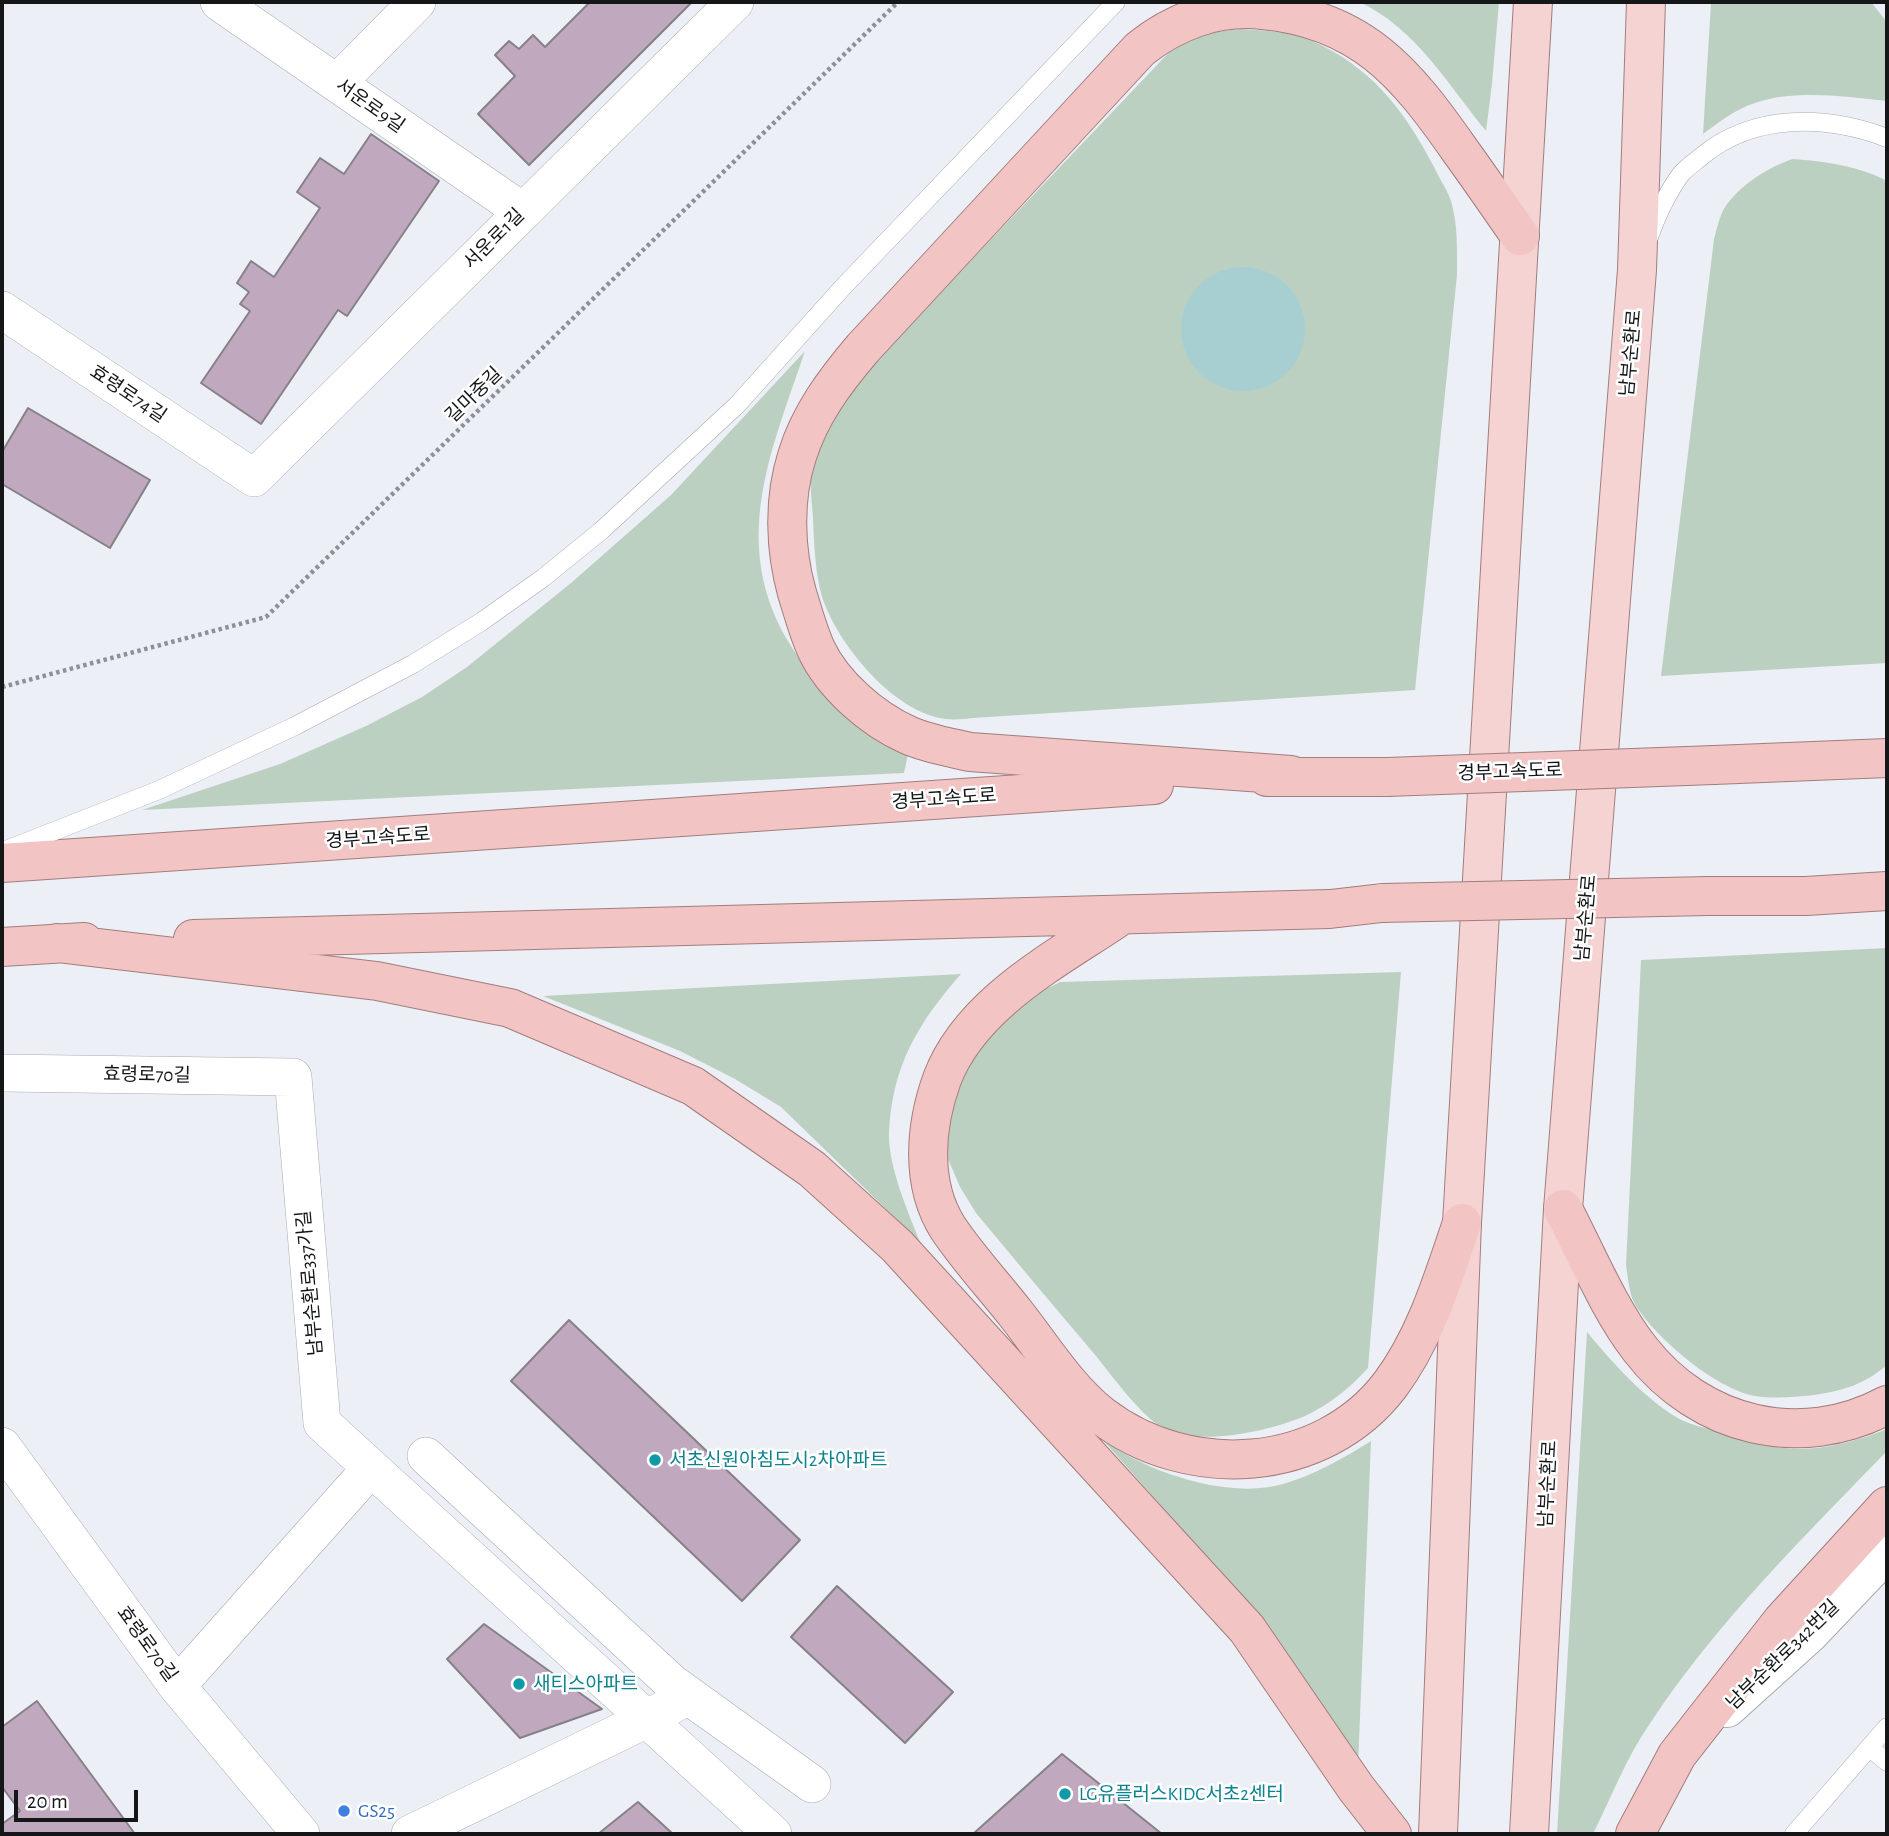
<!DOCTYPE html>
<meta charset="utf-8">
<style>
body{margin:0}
#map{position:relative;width:1889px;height:1836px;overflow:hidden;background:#ecf0f6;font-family:"Alegreya Sans",sans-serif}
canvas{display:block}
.frame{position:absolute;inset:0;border:4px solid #141618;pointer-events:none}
.scale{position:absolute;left:14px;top:1790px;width:124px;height:32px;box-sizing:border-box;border:4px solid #141618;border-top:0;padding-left:9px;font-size:21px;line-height:24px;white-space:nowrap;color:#141618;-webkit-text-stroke:5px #fff;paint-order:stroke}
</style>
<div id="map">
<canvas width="1889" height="1836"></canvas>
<div class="frame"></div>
<div class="scale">20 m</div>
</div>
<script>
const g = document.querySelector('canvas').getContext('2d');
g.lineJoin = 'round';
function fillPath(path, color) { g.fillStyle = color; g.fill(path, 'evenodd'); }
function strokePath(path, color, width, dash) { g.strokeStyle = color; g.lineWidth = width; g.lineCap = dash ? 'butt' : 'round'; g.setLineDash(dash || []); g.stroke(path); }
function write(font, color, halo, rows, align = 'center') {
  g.font = font + ' "Alegreya Sans","Noto Sans KR",sans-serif'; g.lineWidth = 5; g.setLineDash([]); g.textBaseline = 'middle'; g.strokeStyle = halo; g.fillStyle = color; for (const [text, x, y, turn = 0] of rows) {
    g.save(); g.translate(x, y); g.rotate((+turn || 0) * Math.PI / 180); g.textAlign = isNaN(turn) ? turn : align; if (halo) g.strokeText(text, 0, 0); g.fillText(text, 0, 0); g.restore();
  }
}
fillPath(new Path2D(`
 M1359,2H1499L1492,84L1486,131C1449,86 1415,27 1359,2Z
 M1711,2H1871L1887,22V101C1846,97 1795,89 1755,103C1736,109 1719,122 1703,134Z
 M1242,29C1265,31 1290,31 1310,40C1371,66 1405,111 1434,167C1439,178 1447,189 1451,201C1458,225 1457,249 1457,275L1415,690L973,718C965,719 955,720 946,719C894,713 838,645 822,597C815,572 814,543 813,518C812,503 809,484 812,470C817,444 829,418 842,396L1176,45C1198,35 1218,31 1242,29Z
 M1793,159C1824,161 1859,166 1887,181V663L1661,676L1714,239C1717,229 1719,217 1725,207C1740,185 1768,167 1793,159Z
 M805,351C771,452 728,545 791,646C800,660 810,678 823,689C849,711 880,730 909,750L904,773L142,810L280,764L366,726L422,697L467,667L571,583L671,495Z
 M1887,948V1365C1865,1384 1843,1391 1814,1395C1795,1397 1774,1399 1755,1396C1716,1389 1657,1339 1636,1306C1629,1296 1628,1277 1626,1265L1641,960Z
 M1401,972L1368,1368C1351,1387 1329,1405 1305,1416C1270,1431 1196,1448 1161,1427C1140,1414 1112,1376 1096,1356C1056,1309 1016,1261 976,1213L960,1187L948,1159L947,1138L959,1078L995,1028L1036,994L1060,982Z
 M961,974C918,1023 892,1066 889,1133C888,1166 908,1212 920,1242L781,1107L735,1079L680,1051L543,996Z
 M1587,1332C1612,1362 1642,1396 1676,1417C1687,1424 1703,1427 1716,1431C1783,1455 1821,1455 1887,1429V1451C1803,1538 1715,1624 1649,1725C1626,1758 1611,1798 1593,1834H1557Z
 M1103,1440C1147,1472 1228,1500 1283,1484C1314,1475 1344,1458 1371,1441L1358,1767L1181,1528Z`), '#bcd0c1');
fillPath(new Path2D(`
 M1181 329a62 62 0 1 1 124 0a62 62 0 1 1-124 0Z`), '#a7cfd1');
const building = new Path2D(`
 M590,2H692L529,165L478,114L515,76L495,55L509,41L519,49L533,35L545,47Z
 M371,134L439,181L347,316L338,310L261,424L201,383L250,311L240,304L249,292L237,283L251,261L274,277L320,208L297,192L320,158L344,174Z
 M28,408L150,480L110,548L2,484V452Z
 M569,1320L800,1540L742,1601L511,1381Z
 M837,1586L953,1692L905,1743L791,1637Z
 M484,1624L602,1709L520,1738L447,1659Z
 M37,1701L135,1834H2V1824L20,1811L2,1787V1727Z
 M1062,1754L1162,1834H973Z
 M638,1802L673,1834H598Z`);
fillPath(building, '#c0a8bf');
strokePath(building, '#868186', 2);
const service = new Path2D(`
 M1649,237C1657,215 1667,193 1681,174C1687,167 1695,162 1702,156C1754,113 1826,115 1887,138
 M6,850L159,790L295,726L413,664L481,622L543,578L602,530L737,405L843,287L1116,2
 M1870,1748L1887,1762
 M1794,1834L1887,1727`);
const minor = new Path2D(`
 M219,2L522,211
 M337,83L417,2
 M2,310L254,478L735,2
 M2,1073L293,1077L322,1423L773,1834
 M2,1446L177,1686L301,1834
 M177,1686L371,1468
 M410,1834L647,1719L688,1696L812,1784L672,1683L426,1456`);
const tertiary = new Path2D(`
 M1727,1708L1809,1634L1887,1552`);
const primary = new Path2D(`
 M1438,1834L1462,1223L1533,2
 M1529,1834L1563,1209L1637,270L1646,2`);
const trunk = new Path2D(`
 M1714,765L1887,758
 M1291,775L970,752C949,747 928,744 908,735C872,719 833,685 816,649C808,631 803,612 797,593C785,550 783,500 797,456C810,414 835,381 863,348L1140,49C1175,21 1218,5 1263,10C1361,19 1406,73 1459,149C1480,178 1500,207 1520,236
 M1267,777H1387
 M2,863L1154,785
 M1708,896H1806L1887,891
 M1122,915C1059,958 971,1002 942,1079C925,1126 920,1184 948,1228C968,1258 994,1286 1016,1314C1042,1347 1067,1388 1101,1415C1188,1482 1322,1474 1390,1385C1426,1337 1443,1278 1462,1223
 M193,939L1330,909L1382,903
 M57,943L377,981L510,1008L693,1086L812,1169L897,1246L1247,1629L1356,1788L1392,1834
 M2,947L84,942
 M1563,1209C1587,1255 1609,1309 1640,1349C1700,1427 1801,1451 1887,1405
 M1635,1834L1677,1755L1782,1621L1887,1506`);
strokePath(service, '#a6abb0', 19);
strokePath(minor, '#a6abb0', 38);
strokePath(tertiary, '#a6abb0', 40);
strokePath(primary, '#a27d7d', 40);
strokePath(trunk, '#a27d7d', 40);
strokePath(new Path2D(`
 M2,687L266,617L898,2`), '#8d9094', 4.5, [3.5, 3.5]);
strokePath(service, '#fff', 18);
strokePath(minor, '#fff', 37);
strokePath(tertiary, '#fff', 38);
strokePath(primary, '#f5d3d2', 38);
strokePath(trunk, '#f2c4c3', 38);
const trunkBridge = new Path2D(`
 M1387,777L1714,765
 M1382,903L1708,896`);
strokePath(trunkBridge, '#a27d7d', 40, []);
strokePath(trunkBridge, '#f2c4c3', 38);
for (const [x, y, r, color] of [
 [655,1460,7,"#0f9aa8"],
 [519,1684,7,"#0f9aa8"],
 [1065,1794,7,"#0f9aa8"],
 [344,1811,7,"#3f7fe0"]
]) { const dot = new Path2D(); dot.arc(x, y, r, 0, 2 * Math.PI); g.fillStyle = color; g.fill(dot); strokePath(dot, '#fff', 2.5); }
write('19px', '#141618', '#fff', [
 ["서운로9길",370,106,35],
 ["서운로1길",494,239,-45],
 ["남부순환로",1631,353,-85],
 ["효령로74길",128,394,34],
 ["길마중길",474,395,-44],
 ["경부고속도로",1510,772,-2],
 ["경부고속도로",944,799,-4],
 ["경부고속도로",378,838,-4],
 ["남부순환로",1586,918,-85],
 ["효령로70길",147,1075,1],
 ["남부순환로337가길",310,1283,-95],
 ["남부순환로",1548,1484,-87],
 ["효령로70길",147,1644,54],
 ["남부순환로342번길",1783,1655,-44]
]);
write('19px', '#0d838f', '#fff', [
 ["서초신원아침도시2차아파트",669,1460],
 ["새티스아파트",533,1684],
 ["LG유플러스KIDC서초2센터",1079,1794]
], 'left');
write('19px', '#366cbe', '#fff', [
 ["GS25",358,1811]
], 'left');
</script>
